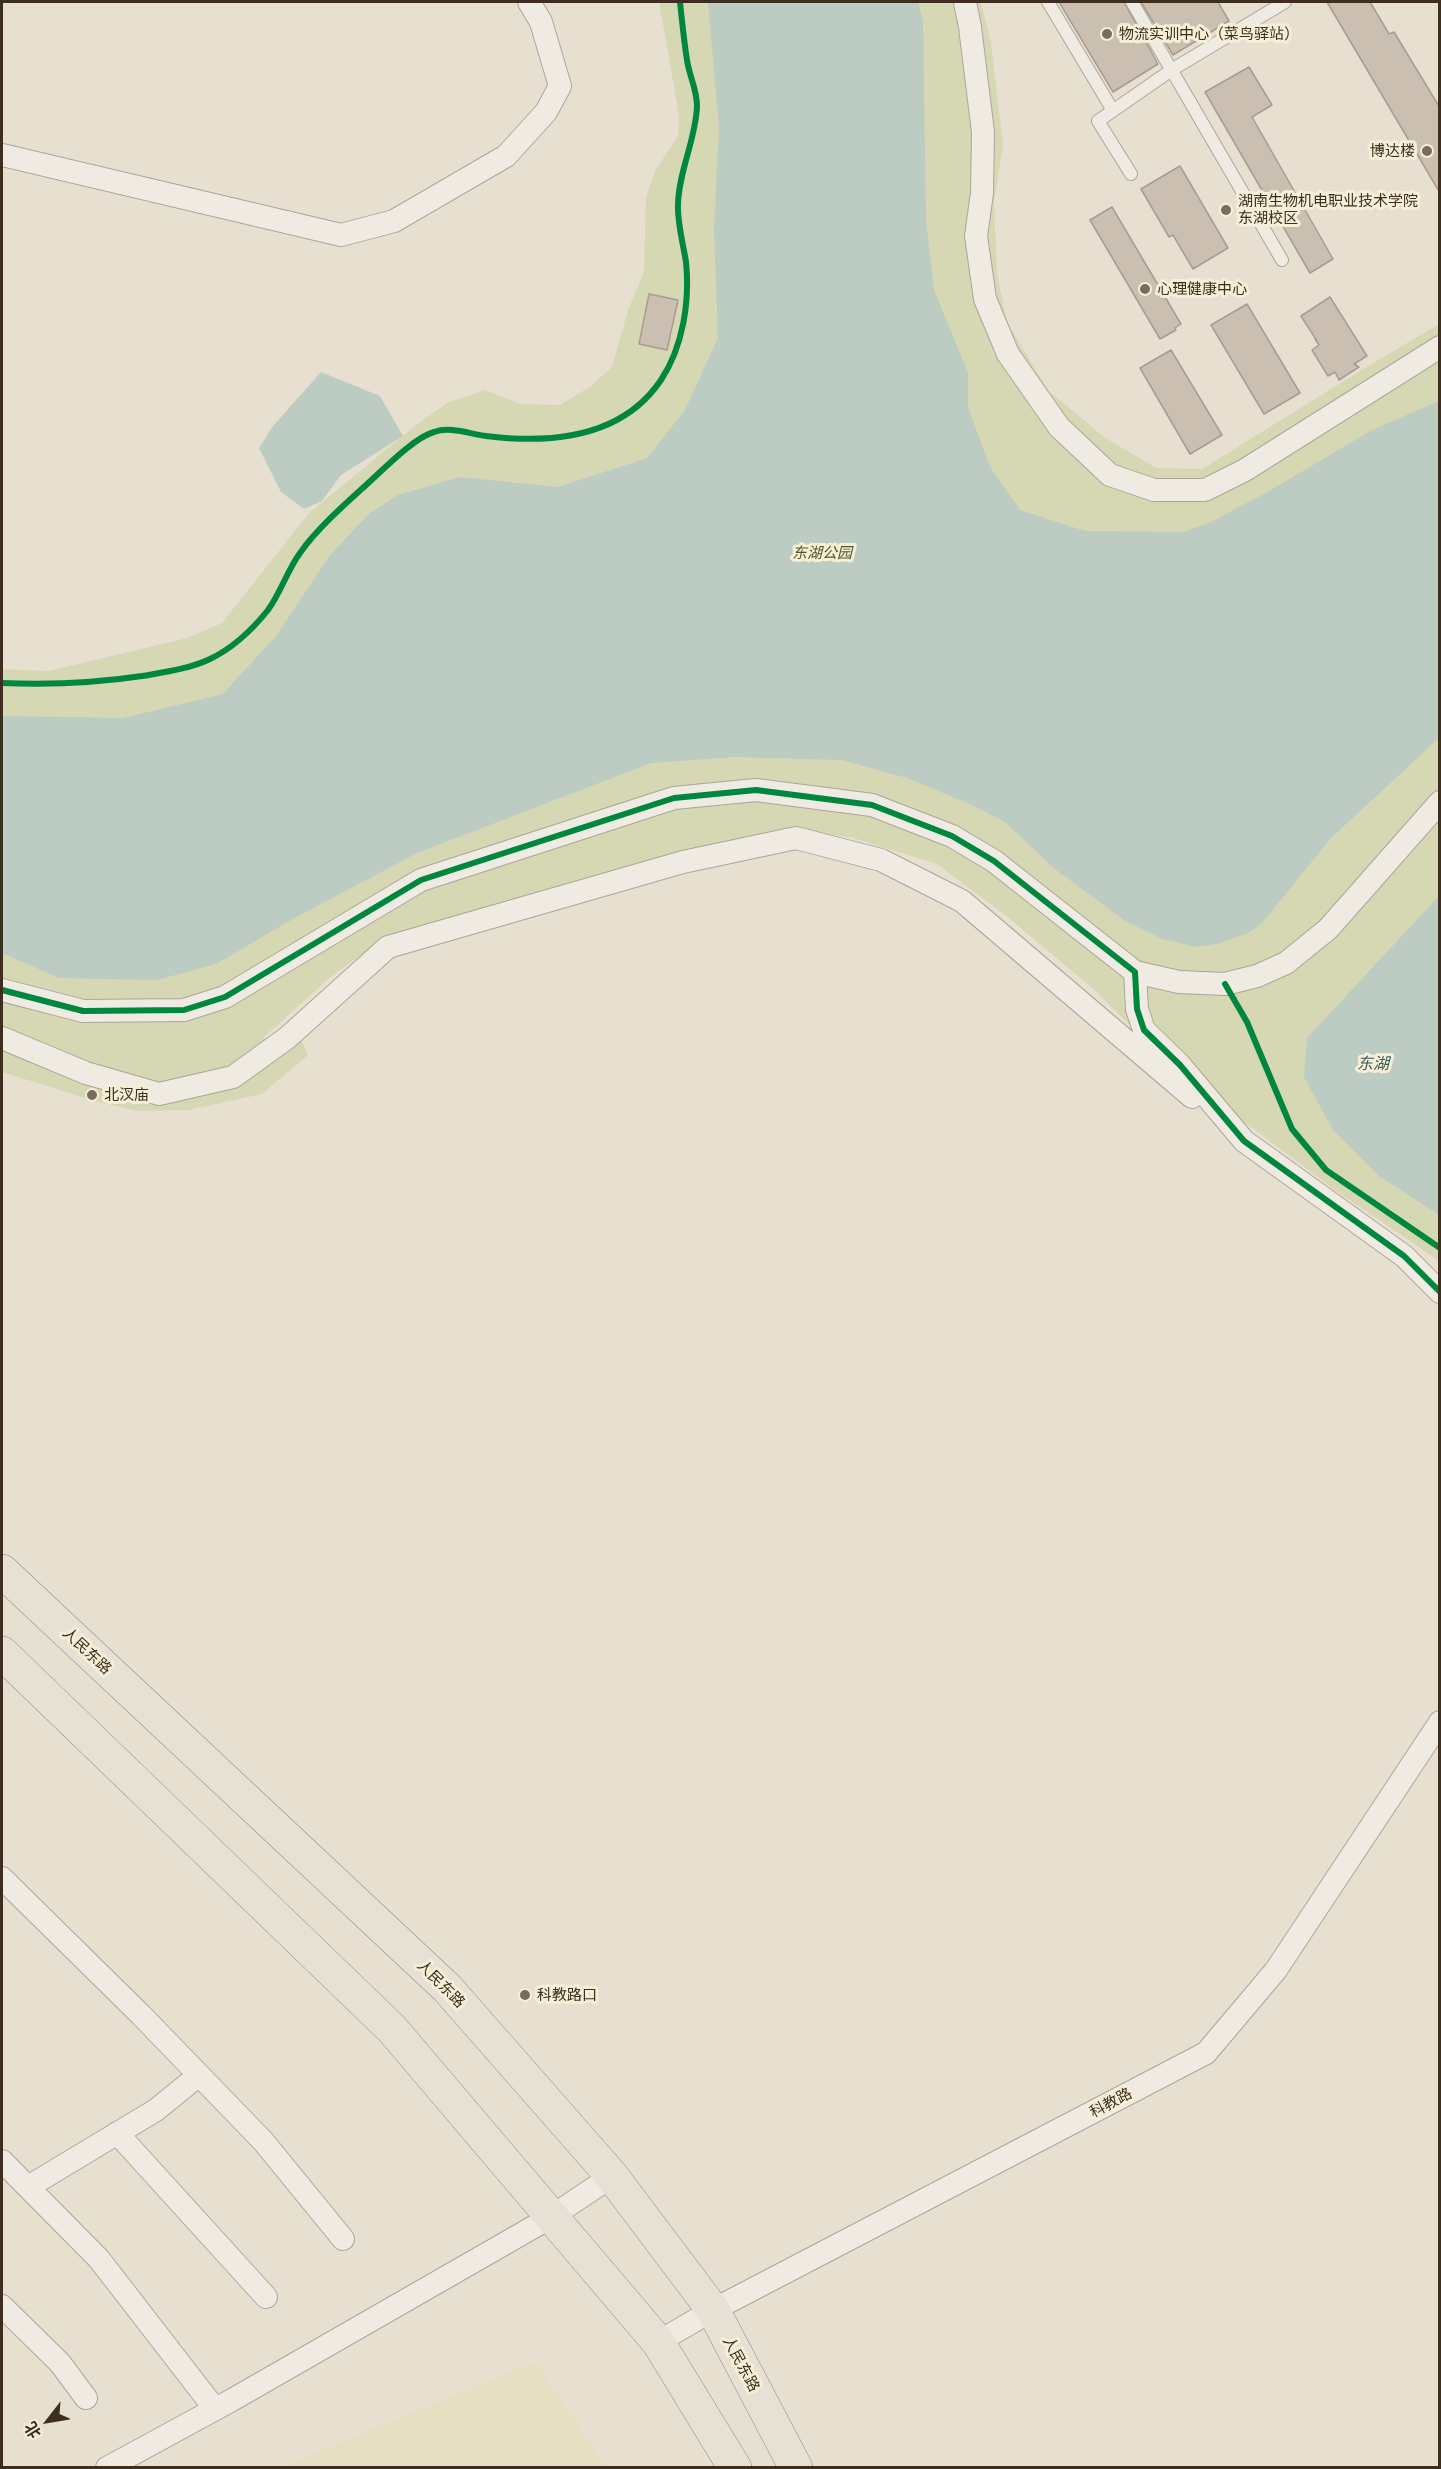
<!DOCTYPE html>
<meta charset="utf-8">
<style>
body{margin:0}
#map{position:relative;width:1441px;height:2469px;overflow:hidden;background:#e7e0d1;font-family:"Playfair Display","Noto Sans SC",serif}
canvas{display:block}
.frame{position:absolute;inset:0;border:3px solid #3d2e20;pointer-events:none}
.north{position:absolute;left:18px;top:2391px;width:60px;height:60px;-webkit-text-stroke:4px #f7eed8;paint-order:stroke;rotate:239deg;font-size:16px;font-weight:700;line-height:24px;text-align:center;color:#3d2e20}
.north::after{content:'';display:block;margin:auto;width:21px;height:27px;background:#3d2e20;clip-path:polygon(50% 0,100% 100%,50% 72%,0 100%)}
</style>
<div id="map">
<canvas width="1441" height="2469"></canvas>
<div class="frame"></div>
<div class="north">北</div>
</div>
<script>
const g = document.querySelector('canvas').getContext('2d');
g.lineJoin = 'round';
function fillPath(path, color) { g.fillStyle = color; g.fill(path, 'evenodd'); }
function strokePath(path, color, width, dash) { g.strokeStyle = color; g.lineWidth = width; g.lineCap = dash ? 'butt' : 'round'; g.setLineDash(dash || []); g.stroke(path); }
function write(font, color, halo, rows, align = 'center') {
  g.font = font + ' "Playfair Display","Noto Sans SC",serif'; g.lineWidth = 6; g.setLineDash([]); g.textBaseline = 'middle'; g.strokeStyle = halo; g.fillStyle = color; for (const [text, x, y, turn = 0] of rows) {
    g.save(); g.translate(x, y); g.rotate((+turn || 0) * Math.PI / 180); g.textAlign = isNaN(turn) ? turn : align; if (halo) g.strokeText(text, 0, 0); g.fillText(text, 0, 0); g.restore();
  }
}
fillPath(new Path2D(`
 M535,2362L607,2467H281L428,2406Z`), '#e6dfc2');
fillPath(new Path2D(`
 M659,2H981L991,43L1003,145L994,201L997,274L1007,322L1048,390L1104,437L1156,468L1202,469L1365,368L1439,324V1261L1338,1192L1173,1069L1097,992L1009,918L937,864L850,837L780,829L688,850L386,938L334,974L263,1038L301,1039L308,1055L262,1094L188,1110L137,1111L95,1101L2,1072V669L49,671L187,638L222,623L309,513L416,425L447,403L485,390L520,404L560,405L591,386L612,367L628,310L644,272L646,197L655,171L678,136L679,115Z`), '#d6d7b3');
fillPath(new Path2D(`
 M708,2H918L923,21L926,220L934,290L968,373V407L990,467L1020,510L1085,531L1184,532L1211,522L1271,490L1372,430L1439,401V738L1331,838L1262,923L1250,932L1221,943L1197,947L1162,939L1125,921L1055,869L1005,822L972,805L907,778L842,760L734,757L651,763L417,853L291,920L216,964L157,980L59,978L2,953V716L123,718L223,694L276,636L330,555L370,513L398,495L460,477L558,487L647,458L685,410L718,338L714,229L719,128Z
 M321,372L380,396L403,436L341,475L322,501L304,509L281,492L259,448L273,426Z
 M1439,896V1215L1379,1176L1333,1130L1304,1077L1307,1038Z`), '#bcccc2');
const building = new Path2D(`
 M1059,2H1124L1158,64L1113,92Z
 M1141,2H1218L1229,21L1173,55Z
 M1327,2H1370L1389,34L1394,32L1440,108V193Z
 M1249,67L1272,105L1252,117L1333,259L1310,273L1205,92Z
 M1180,166L1228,248L1193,269L1173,235L1169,237L1141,189Z
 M1112,207L1181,324L1175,328L1176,330L1160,339L1090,220Z
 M649,294L678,300L667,350L639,344Z
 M1330,297L1367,356L1354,364L1359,367L1339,380L1335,372L1328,376L1312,350L1319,345L1315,339L1317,341L1301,316Z
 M1247,304L1300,393L1264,414L1211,325Z
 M1171,350L1222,435L1190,454L1140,368Z`);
fillPath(building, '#cbbfb2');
strokePath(building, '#a89c90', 1.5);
const lane = new Path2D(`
 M1048,2L1112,109
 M1132,2L1282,260
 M1131,174L1098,121L1173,69L1285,2`);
const street = new Path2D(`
 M965,2L970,27L983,132L982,193L976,236L985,299L1008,354L1059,427L1110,475L1154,490H1205L1245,470L1440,347
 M2,155L341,235L394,221L506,156L546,112L560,86L541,22L529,2
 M1135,972L1179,982L1225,984L1257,976L1286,963L1328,929L1440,802
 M2,990L83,1011L184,1010L225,997L421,880L674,798L756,790L872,805L952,836L994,861L1135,972L1137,1009L1144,1030L1180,1065L1244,1141L1404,1256L1440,1292
 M2,1038L86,1073L159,1094L233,1077L287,1038L388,947L683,862L796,838L881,860L962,901L1192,1097
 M2,1878L141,2015L263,2141L343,2239
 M117,2133L266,2297
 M2,2161L99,2259L215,2409
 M28,2187L156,2110L199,2075
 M2,2306L60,2363L86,2398
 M658,2342L713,2310L1206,2053L1276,1970L1440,1722
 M107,2468L232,2400L551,2217L612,2176`);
const primary = new Path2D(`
 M2,1571L447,1988L612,2176L713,2310L796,2468
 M2,1653L392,2029L658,2342L735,2468`);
strokePath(lane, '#ada599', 14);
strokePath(street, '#ada599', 24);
strokePath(primary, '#928b80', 34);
strokePath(lane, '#efebe3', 12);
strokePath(street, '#efebe3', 22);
strokePath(primary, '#e6e1d4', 33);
strokePath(new Path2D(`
 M2,683C49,685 95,683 142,676C165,672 189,669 210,659C233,648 252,630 268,610C281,592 287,571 300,553C316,530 344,505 365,486C382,471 413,438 434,432C450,426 470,434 486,436C550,444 622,438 661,380C683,347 690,301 686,262C683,243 677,222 678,204C679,170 696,139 697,106C697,90 689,75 687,60C684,41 682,21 680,2
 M1225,984L1247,1022L1292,1129L1326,1170L1440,1248
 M2,990L83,1011L184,1010L225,997L421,880L674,798L756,790L872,805L952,836L994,861L1135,972L1137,1009L1144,1030L1180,1065L1244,1141L1404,1256L1440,1292`), '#00873e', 6);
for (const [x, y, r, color] of [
 [1107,34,6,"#786c5e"],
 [1427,151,6,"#786c5e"],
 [1226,210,6,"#786c5e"],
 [1145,289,6,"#786c5e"],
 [92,1095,6,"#786c5e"],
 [525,1995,6,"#786c5e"]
]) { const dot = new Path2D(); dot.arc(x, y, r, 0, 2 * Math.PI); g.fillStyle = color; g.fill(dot); strokePath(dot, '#f7eed8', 2); }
write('15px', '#3d2e20', '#f7eed8', [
 ["物流实训中心（菜鸟驿站）",1119,34],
 ["博达楼",1415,151,"right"],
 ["湖南生物机电职业技术学院",1238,201],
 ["东湖校区",1238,218],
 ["心理健康中心",1157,289],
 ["北汊庙",104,1095],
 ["科教路口",537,1995]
], 'left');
write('italic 15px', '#4d5a26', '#f7eed8', [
 ["东湖公园",822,553]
]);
write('15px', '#3d2e20', '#f7eed8', [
 ["人民东路",87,1651,43],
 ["人民东路",441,1984,45],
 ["科教路",1111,2103,-28],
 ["人民东路",741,2364,62]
]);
write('italic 16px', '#2f5d5a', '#f7eed8', [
 ["东湖",1373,1064]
]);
</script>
